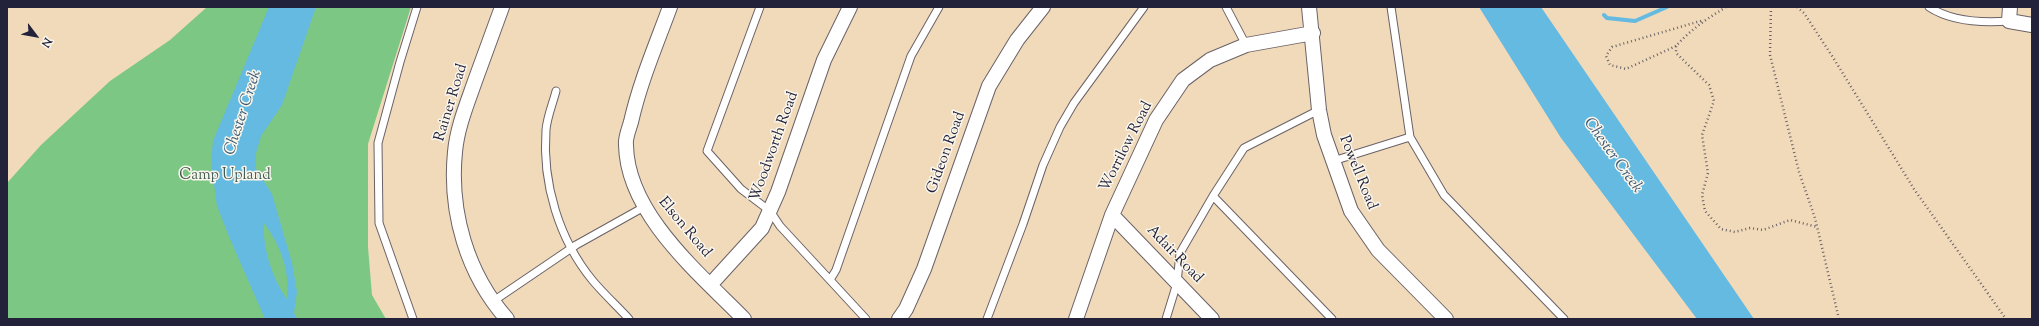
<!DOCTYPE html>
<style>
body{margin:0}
#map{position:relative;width:2039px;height:326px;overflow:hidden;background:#f1daba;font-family:"Sorts Mill Goudy",serif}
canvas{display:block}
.frame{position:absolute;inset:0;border:8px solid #22223b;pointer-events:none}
.north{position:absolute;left:16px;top:16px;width:40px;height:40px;-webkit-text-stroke:3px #fbf7ec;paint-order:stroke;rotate:122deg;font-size:11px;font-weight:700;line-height:16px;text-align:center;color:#22223b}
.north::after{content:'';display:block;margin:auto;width:14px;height:18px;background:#22223b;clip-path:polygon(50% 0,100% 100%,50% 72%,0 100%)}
</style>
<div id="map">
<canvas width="2039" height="326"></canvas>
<div class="frame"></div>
<div class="north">N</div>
</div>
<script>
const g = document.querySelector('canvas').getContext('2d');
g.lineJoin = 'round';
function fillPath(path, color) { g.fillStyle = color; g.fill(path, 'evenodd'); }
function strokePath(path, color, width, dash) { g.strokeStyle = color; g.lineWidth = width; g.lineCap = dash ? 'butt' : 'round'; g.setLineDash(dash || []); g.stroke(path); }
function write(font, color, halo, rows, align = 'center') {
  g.font = font + ' "Sorts Mill Goudy",serif'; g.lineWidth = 3; g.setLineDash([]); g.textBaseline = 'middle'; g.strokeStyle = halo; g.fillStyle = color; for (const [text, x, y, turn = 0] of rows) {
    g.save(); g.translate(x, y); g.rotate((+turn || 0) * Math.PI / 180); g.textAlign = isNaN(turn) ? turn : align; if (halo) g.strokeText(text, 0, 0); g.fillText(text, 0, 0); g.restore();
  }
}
fillPath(new Path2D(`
 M207,7H411L368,144V247L372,295L386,319H7V183L41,145L110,81L170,40Z`), '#7dc784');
fillPath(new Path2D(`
 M269,7H316L282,105L261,136L256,153V169L272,194L292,263L297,292L294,313L297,319H265L230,239L217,206L211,162L213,141ZM264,223C281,246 290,271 287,299C273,280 262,247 264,223Z
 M1479,7H1541L1754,319H1697L1561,138Z`), '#64bae1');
strokePath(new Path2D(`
 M1604,15L1607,18L1635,21L1667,7`), '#64bae1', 4);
const lane = new Path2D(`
 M760,7L707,151L741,189L770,211L780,226L866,319
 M1226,7L1246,45
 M1391,7L1410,137L1444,195L1564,319
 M1929,7C1952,22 1983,23 2009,21
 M556,91C553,103 547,117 546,130C542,183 559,240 593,281C604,294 617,306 629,319
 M1333,161L1410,137
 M1213,196L1332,319
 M830,280L836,270L911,56L939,7
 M492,302L576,245L644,207
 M413,319L379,223L378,143L400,62L417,7
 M987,319L1023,224L1043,165L1060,127L1074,103L1144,7
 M1166,319L1177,283L1180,253L1213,196L1244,148L1319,110`);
const street = new Path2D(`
 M502,7C493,32 484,57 475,81C467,104 457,128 455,152C449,212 467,274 507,319
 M670,7C656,45 640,82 631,122C629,129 625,138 626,145C627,214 699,273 744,319
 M1309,7L1319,110L1324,135L1351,211L1378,250L1446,319
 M2010,7L2009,21L2032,25
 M1112,215L1212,319
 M710,285L762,228L778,192L824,60L850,7
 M899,319L906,309L924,269L989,86L1017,40L1043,7
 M1076,319L1112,215L1156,120L1183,80L1210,60L1246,45L1313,33`);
strokePath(lane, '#6a6267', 9);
strokePath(street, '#6a6267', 16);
strokePath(new Path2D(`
 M1726,7C1708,18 1690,30 1676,46V53L1709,85L1714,101L1702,135L1708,173L1702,195L1705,211L1721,229L1735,232L1750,228L1763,230L1790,220L1817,227
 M1771,7L1770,55L1799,172L1815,218L1839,319
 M1797,7L1804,13L1834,59L1914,189L2006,319
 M1676,46L1626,69L1610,65L1606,56L1612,47L1704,20`), '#6a6267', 2.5, [1, 3]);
strokePath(lane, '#fff', 7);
strokePath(street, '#fff', 14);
write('15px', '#22223b', '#fbf7ec', [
 ["Rainer Road",452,103,-73],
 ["Woodworth Road",775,147,-70],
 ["Worrilow Road",1127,147,-63],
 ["Gideon Road",947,153,-70],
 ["Powell Road",1357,173,68],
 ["Elson Road",684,228,50],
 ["Adair Road",1174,255,46]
]);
write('15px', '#425c55', '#fbf7ec', [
 ["Camp Upland",225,176]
]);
write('italic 16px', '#395775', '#fbf7ec', [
 ["Chester Creek",244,113,-72],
 ["Chester Creek",1612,156,54]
]);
</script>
